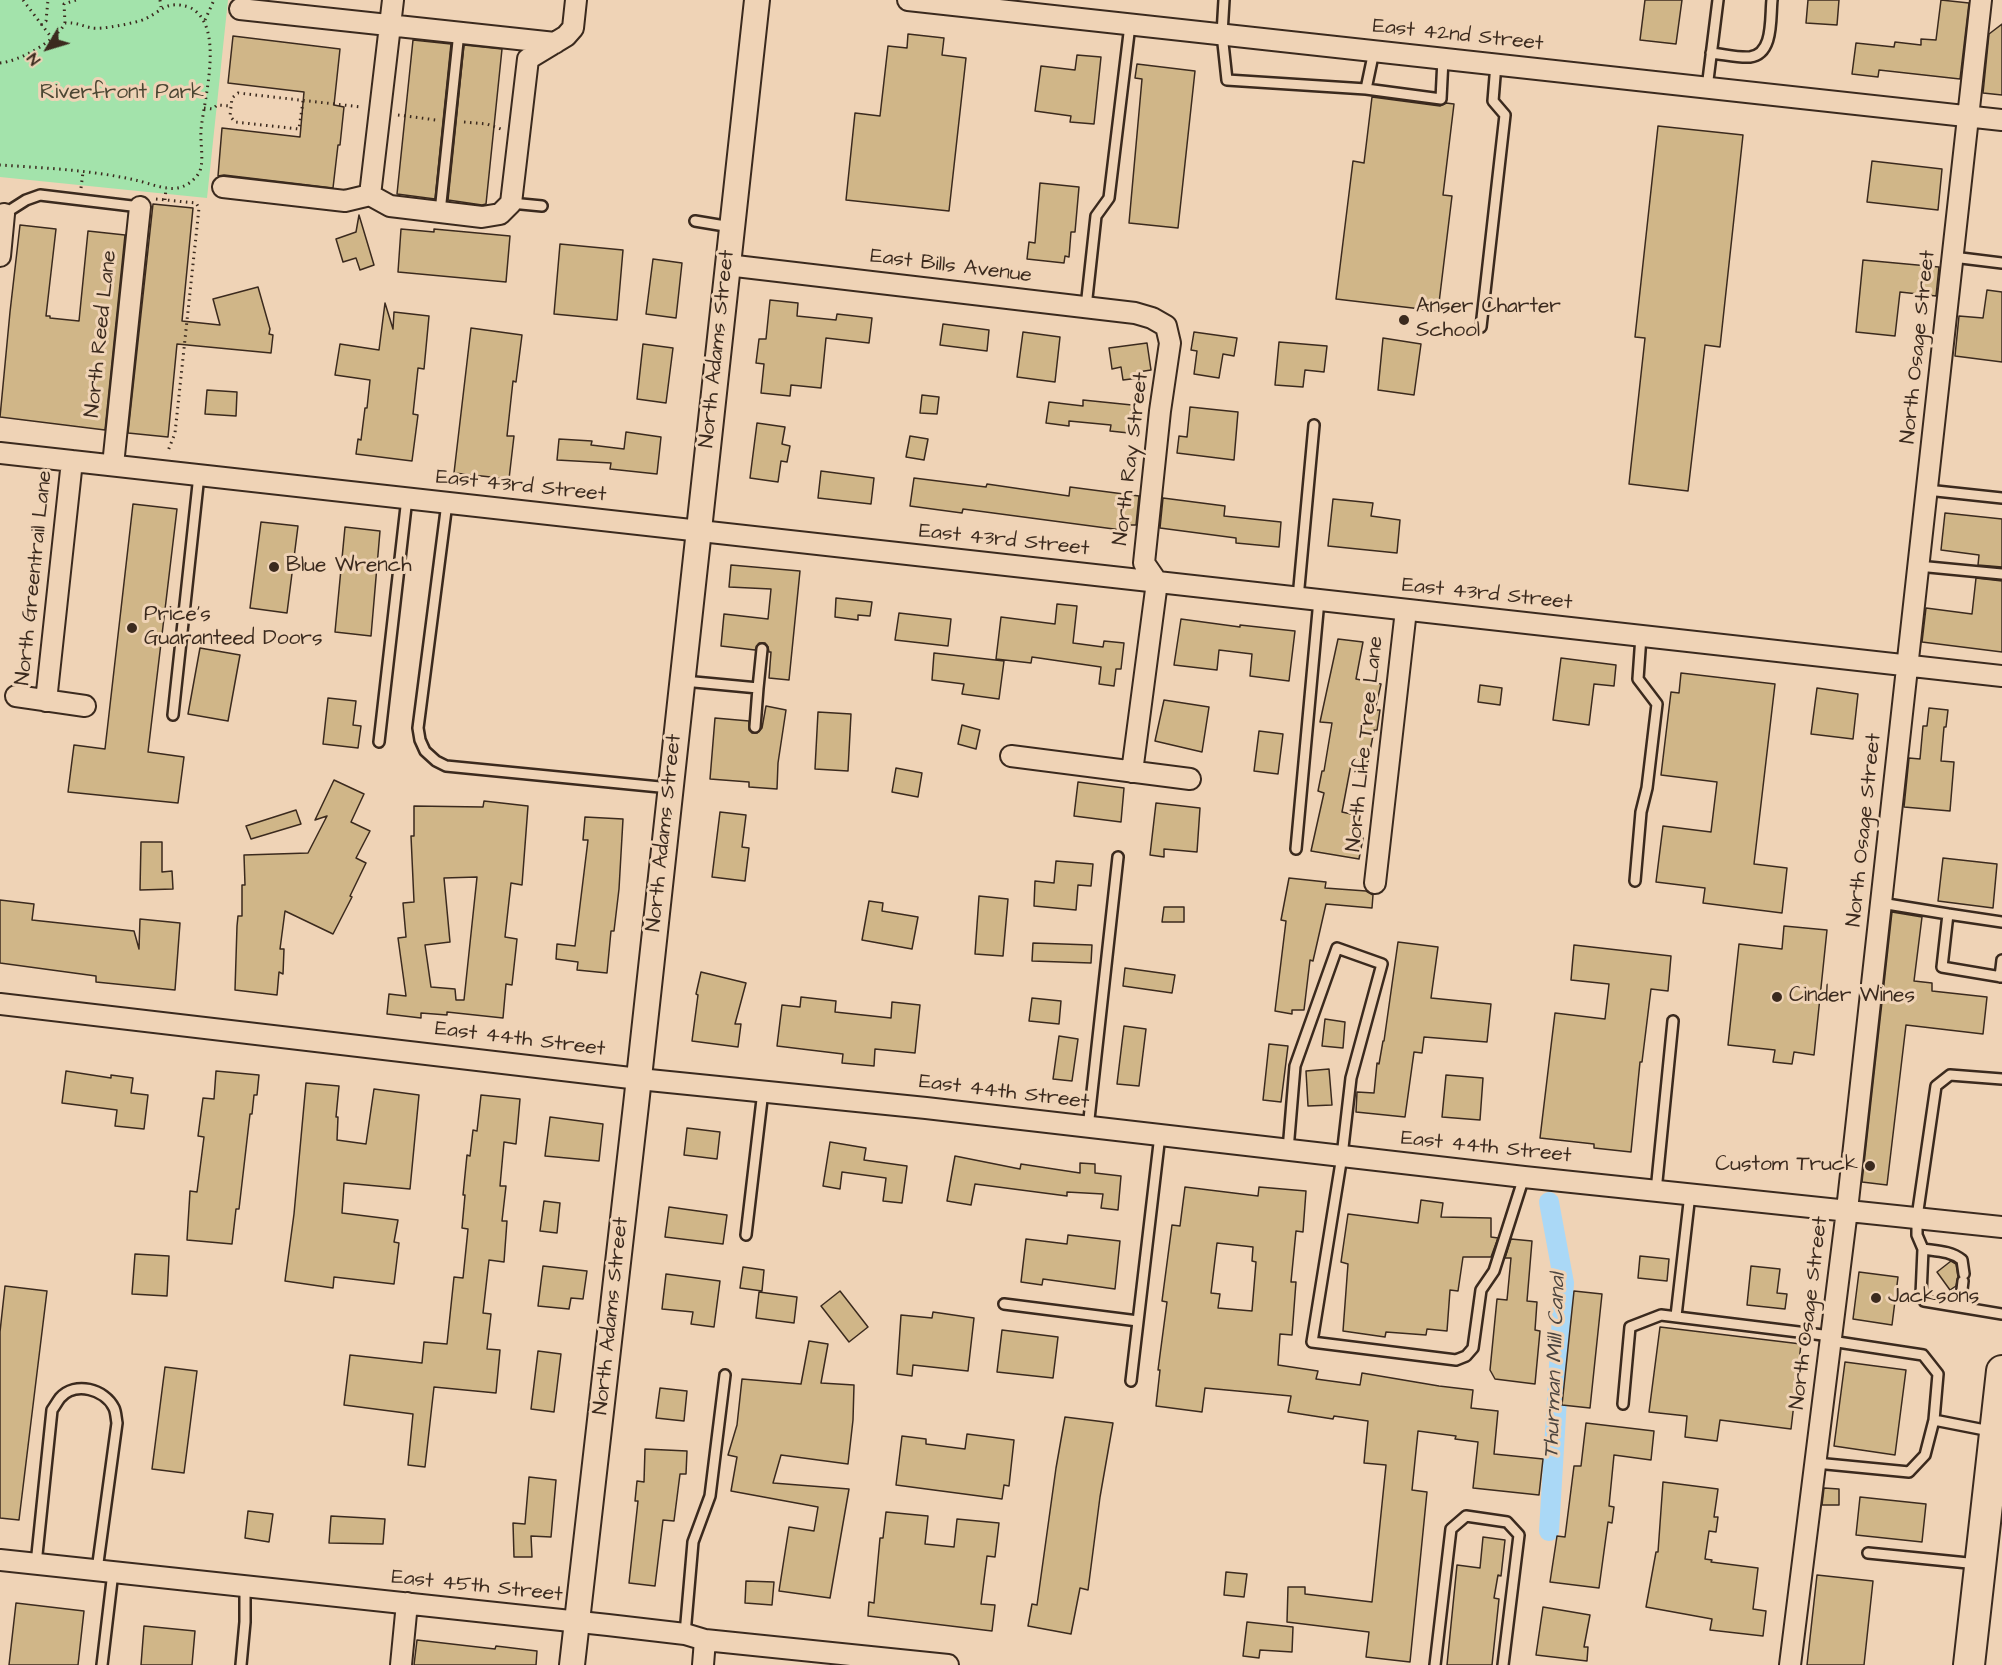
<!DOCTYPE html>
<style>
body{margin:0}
#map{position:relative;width:2002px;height:1665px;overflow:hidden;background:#efd3b6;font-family:"Architects Daughter",sans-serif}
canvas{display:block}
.north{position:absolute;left:18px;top:18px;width:60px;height:60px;-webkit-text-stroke:4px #efd3b6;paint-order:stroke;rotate:232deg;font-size:16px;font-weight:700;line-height:24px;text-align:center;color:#3b2a1e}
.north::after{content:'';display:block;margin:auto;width:21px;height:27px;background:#3b2a1e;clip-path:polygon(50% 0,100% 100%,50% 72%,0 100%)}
</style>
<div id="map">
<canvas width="2002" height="1665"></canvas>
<div class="north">N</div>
</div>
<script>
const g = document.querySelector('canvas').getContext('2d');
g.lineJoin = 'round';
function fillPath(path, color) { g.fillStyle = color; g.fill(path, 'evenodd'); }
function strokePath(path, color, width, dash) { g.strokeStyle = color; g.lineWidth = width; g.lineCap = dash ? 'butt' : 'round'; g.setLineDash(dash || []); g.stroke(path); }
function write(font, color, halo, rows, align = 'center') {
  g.font = font + ' "Architects Daughter",sans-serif'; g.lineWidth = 6; g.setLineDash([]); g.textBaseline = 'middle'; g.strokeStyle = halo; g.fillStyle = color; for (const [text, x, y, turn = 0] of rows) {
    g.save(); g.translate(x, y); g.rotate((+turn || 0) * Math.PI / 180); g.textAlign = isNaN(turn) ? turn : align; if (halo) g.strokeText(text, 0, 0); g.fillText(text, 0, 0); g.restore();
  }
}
fillPath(new Path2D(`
 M0,0H228L207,198L0,177Z`), '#a3e3ab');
strokePath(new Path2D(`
 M1549,1531L1564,1283L1549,1202`), '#aad8f6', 20);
const building = new Path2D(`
 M1645,0H1682L1676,44L1640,40Z
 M1808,0H1839L1837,25L1806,23Z
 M1941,0L1969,3L1960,79L1879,70L1878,77L1852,74L1856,43L1894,47L1895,42L1921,45V39L1936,40Z
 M2002,24V95L1983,93L1989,34Z
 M908,34L944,38L942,55L966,58L949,211L846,200L855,113L880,116L888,46L907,48Z
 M233,36L340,49L334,105L344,107L340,145H338L333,188L224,175L218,176L222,128L300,137L304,92L228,83Z
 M413,40L451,44L435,199L397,194Z
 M464,45L502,49L486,204L482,205L448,200Z
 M1077,55L1101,57L1094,124L1070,122L1071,116L1035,111L1041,66L1075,70Z
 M1137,64L1195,71L1178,228L1129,223L1142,79L1135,78Z
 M1372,97L1440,106L1446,103L1454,104L1443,195L1452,196L1438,311L1336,299L1353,161L1364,163Z
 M1658,126L1743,135L1720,347L1705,345L1688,491L1629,484L1645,338L1635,337Z
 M1872,161L1942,169L1938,210L1867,202Z
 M1040,183L1079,187L1075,232H1071L1069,257L1065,256L1064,263L1027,259L1029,242L1035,243Z
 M153,204L193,208L182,321L220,325L213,299L258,287L270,329L269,334L273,335L271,353L177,344L168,437L128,433Z
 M359,215L374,265L360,270L356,258L343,262L336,239L356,232Z
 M20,225L56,229L46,316H50V318L79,321L88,231L125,235L105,430L0,417L10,312Z
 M401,229L434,232V229L510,236L506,282L398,272Z
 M560,244L623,250L617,320L554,314Z
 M653,259L682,263L676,318L646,314Z
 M1863,260L1939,267L1936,296L1900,292L1895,336L1856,332Z
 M1987,290L2002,292V362L1955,356L1959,316L1983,318Z
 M770,300L798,303L797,316L836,320L837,314L872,318L869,343L826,338L821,388L791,385L790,396L761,393L764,364L756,363L759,339H766Z
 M385,303L393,329L394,312L429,316L424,369L418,368L413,414L418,415L412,461L356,454L358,439L361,440L365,408H367L370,380L335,375L340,344L379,350Z
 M943,324L989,330L987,351L940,345Z
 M471,328L522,335L516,382L513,381L507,436H514L509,479L454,473Z
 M1023,332L1060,337L1055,382L1017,377Z
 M1194,332L1237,338L1234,356L1223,354L1219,378L1194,374L1197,351L1191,350Z
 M1383,338L1421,344L1414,395L1378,390Z
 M1279,342L1327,346L1324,372L1305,370L1303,387L1275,385Z
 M1147,343L1151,370L1138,372L1139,378L1123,380L1121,367L1112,369L1109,348Z
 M643,344L673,348L666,403L637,399Z
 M207,390L237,392L236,416L205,414Z
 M922,395L939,397L937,414L920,413Z
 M1083,400L1132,405L1129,433L1110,431L1111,425L1069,421V426L1046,423L1049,402L1083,406Z
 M1190,407L1238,412L1234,460L1177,453L1179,436L1187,437Z
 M757,423L785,427L782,444L790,446L787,462L781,461L778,482L750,478Z
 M626,432L661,437L657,474L610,469L611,463L557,460L559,439L592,441L591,445L624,449Z
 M910,436L928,439L924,460L906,457Z
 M821,471L874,478L871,504L818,498Z
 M914,478L986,487L987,484L1069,496L1070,487L1139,496L1136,525H1130L1129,531L963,509L962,513L910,506Z
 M1163,498L1225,506L1224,516L1281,522L1279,547L1236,543V538L1160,528Z
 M1333,499L1373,503L1371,516L1400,520L1397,553L1328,546Z
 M133,504L177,509L148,752L184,757L178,803L68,792L74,745L105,749Z
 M1945,513L2002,519V567L1978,565L1979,555L1941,550Z
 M261,522L298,526L287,613L250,608Z
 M345,527L380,531L371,636L335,632Z
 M731,565L800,571L789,680L769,678L771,652H769L768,647L765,643H759L755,650L721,646L724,614L768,619L771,589L729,587Z
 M1976,578L2002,581V652L1922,642L1926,608L1972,614Z
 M836,598L872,602L870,616L858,615V620L835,617Z
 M1057,604L1077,606L1073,643L1103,647L1104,641L1124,643L1121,669H1116L1114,686L1099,684L1101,667L1032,657L1031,663L996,659L1001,617L1055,624Z
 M899,613L951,619L948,646L895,640Z
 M1181,619L1240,627V625L1295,631L1289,681L1250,676L1252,654L1219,650L1217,670L1174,665Z
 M1338,639L1363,642L1356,679L1381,684L1375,710H1380L1377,730H1374L1368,762L1352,759L1342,812L1360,816L1356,837L1363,838L1359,859L1311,851L1324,793L1318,791L1322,771H1324L1332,723L1320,722Z
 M200,648L240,655L228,721L188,714Z
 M934,653L1004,661L999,699L962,694L964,684L932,680Z
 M1561,658L1616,665L1614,686L1594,684L1589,725L1553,720Z
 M1681,673L1775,684L1754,864L1787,868L1782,913L1703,903L1705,888L1656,882L1663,826L1711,832L1717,782L1661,775L1671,692L1679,693Z
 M1480,685L1502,688L1500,705L1478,702Z
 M1817,688L1858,694L1853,739L1811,734Z
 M328,698L356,701L353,725L361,726L358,748L323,744Z
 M1164,700L1209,707L1202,752L1155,741Z
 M766,706L786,710L778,763L777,789L749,787V782L710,779L715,718L749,721V730L752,733H757L762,728Z
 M1929,708L1948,710L1946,727H1944L1941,761L1954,762L1950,811L1904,807L1909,758L1920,759L1923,726H1927Z
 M818,712L851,714L848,771L815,769Z
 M962,725L980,730L976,749L958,744Z
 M1259,731L1283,734L1278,774L1254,771Z
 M896,768L922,773L918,797L892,792Z
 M334,780L364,794L351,822L370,831L356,858L366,863L350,896L352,897L333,934L285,911L280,949H284L283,974L279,972L277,995L235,990L237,926L238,916H242V885H245L244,855L308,853L327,816L315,820Z
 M1078,782L1124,788L1121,822L1074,816Z
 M484,801L528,806L522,885L511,883L505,937L517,939L512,985L506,984L503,1018L447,1012V1015L421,1013V1018L387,1014L389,994L406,996L398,938L406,937L403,903L414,902L411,836H414V806L483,807ZM477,877L464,1000H456L455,989L431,987L425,945L450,942L444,878Z
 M1156,803L1200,808L1197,852L1164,849V857L1150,855Z
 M296,810L301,824L251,839L246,826Z
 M720,812L746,815L742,847L749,848L745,881L712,877Z
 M585,817L623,819L619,889L614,931H611L607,973L577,970L578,962L556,959L557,944L575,946L588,840H583Z
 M141,842H162V872L172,871L173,889L140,890Z
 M1943,858L1997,864L1993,908L1938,901Z
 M1056,861L1093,864L1091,886L1078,885L1076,910L1034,906L1035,881L1054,883Z
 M1289,878L1326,882L1325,888L1366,891L1373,895L1372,908L1326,904L1313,961L1310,960L1304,1010H1292V1014L1275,1011L1286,921L1281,920Z
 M979,896L1008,899L1003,956L975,954Z
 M0,900L34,904L32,920L134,931L139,949L140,919L180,923L175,990L96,982V976L0,963Z
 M869,901L883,903L882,911L918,917L912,949L862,940Z
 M1164,907H1184V922H1162Z
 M1892,912L1922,917L1914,981L1932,983V991L1987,997L1983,1034L1906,1025L1887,1185L1862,1182Z
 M1784,926L1827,930L1814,1055L1794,1052L1792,1064L1773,1062L1775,1050L1728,1045L1739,944L1782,949Z
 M1398,942L1438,947L1431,998L1491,1004L1487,1042L1424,1037L1422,1053L1414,1052L1405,1117L1356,1112L1357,1092L1374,1093L1377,1063L1379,1064L1383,1041H1384Z
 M1033,943L1092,945L1091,963L1032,961Z
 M1574,945L1671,956L1668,991L1651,989L1642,1062H1640L1631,1152L1594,1148V1144L1540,1138L1555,1013L1605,1019L1609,984L1571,980Z
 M1125,968L1175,975L1172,993L1123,986Z
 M701,972L746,983L735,1024H741L738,1047L692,1041L698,995L696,994Z
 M801,997L836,1001L835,1012L891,1018L892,1002L920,1005L915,1053L875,1049L874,1066L842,1063L843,1054L777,1046L782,1005L800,1007Z
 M1032,998L1061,1001L1059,1024L1029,1021Z
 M1325,1019L1345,1022L1343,1048L1322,1046Z
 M1124,1026L1146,1029L1139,1086L1117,1084Z
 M1059,1036L1078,1039L1072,1081L1053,1079Z
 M1269,1044L1288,1046L1281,1102L1263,1100Z
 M1329,1069L1332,1105L1308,1106L1306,1071Z
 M66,1071L111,1078V1075L133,1078L131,1093L148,1095L144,1129L115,1126L117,1110L62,1103Z
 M216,1071L259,1075L257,1095H254L252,1114H250L239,1209H236L232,1244L187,1240L190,1191L197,1192L204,1137L198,1136L203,1098L214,1099Z
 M1446,1075L1483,1078L1480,1120L1442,1117Z
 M306,1083L339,1086L336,1117H338L337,1140L366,1144L374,1089L419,1095L410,1189L344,1183L342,1213L398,1220L394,1242L399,1243L394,1284L334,1277L333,1288L285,1281L294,1214Z
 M481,1095L520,1099L516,1144L504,1142L500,1186H506L502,1221H507L504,1262L489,1260L483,1313L491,1314L487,1349L500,1350L496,1393L434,1387L425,1467L408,1465L413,1414L344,1405L350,1355L422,1363L424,1342L447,1344L454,1277L463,1278L468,1229L462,1228L465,1195H463L467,1155L470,1156L473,1130L477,1131Z
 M550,1117L603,1124L599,1161L545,1156Z
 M687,1128L720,1132L717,1159L684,1155Z
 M830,1142L866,1148L864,1160L907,1166L902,1203L883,1201L886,1178L842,1172L840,1189L823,1186Z
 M955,1156L1020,1169L1021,1164L1080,1173V1163L1095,1164V1173L1121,1176L1118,1210L1101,1208L1103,1194L1067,1192V1196L975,1184L971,1205L947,1201Z
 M1185,1187L1258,1196L1259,1187L1306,1191L1303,1232L1296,1231L1291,1282H1296L1292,1335L1280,1334L1278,1365L1318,1371L1316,1379L1360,1385L1362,1373L1439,1386L1473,1390L1471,1408L1498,1411L1494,1454L1543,1459L1539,1495L1473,1488L1478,1442L1455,1439L1456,1436L1418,1431L1412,1490L1427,1492L1410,1662L1366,1657L1369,1632L1287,1622L1288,1587H1305V1594L1372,1602L1386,1465L1364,1463L1368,1421L1334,1416L1333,1419L1288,1412L1291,1396L1205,1388L1202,1412L1156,1406L1160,1370H1158L1167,1302L1162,1301L1172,1225L1180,1226ZM1217,1243L1253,1247L1252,1261L1256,1262L1252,1311L1218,1308L1220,1294L1211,1293Z
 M1421,1200L1443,1203L1441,1217L1491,1218V1237L1498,1238L1491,1257H1463L1458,1291L1450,1290L1447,1331L1427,1329L1426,1335L1386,1332L1385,1337L1343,1331L1348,1264L1341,1262L1348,1214L1418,1223Z
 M544,1201L560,1203L557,1233L540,1231Z
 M669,1207L727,1215L723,1244L665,1237Z
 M1068,1235L1120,1241L1115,1289L1043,1279L1042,1285L1021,1282L1026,1239L1067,1244Z
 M1511,1239L1532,1241L1527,1301L1537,1302L1535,1330L1540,1331L1535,1384L1495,1379L1490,1370L1497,1299L1507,1300L1511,1258H1505Z
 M135,1254L169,1256L167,1296L132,1294Z
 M1640,1256L1669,1259L1667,1281L1638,1278Z
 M1951,1261L1956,1264L1958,1277L1956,1286L1950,1290L1937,1272Z
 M543,1266L587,1271L583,1299L571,1298L569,1309L538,1306Z
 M1751,1266L1780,1269L1777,1293L1787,1294L1785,1309L1747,1305Z
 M743,1267L764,1270L762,1291L740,1288Z
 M1859,1272L1898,1277L1892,1325L1853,1319Z
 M666,1274L720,1281L714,1327L691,1324L693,1312L662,1309Z
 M5,1286L47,1291L19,1520L0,1518V1332Z
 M840,1291L868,1327L849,1342L821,1306Z
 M1574,1291L1602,1294L1590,1408L1562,1405Z
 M759,1292L797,1297L794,1323L756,1318Z
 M933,1312L974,1318L968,1371L913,1365L912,1376L897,1374L901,1315L932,1318Z
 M1660,1327L1801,1344L1791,1429L1720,1420L1717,1441L1685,1437L1687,1416L1649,1412Z
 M1002,1330L1058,1337L1053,1378L997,1372Z
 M809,1341L828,1344L821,1383L854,1385L853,1420L848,1464L781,1455L773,1483L849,1489L830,1598L779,1591L789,1527L814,1531L818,1507L731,1491L737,1457L728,1455L737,1425L742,1379L801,1384Z
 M538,1351L561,1354L554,1412L531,1409Z
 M1845,1362L1906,1370L1895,1455L1834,1446Z
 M165,1367L197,1371L184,1473L152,1469Z
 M660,1388L687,1391L684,1421L656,1418Z
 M1065,1417L1113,1423L1100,1497L1088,1590L1080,1588L1071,1634L1028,1626L1032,1604L1037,1605L1056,1468Z
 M1586,1423L1654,1431L1651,1460L1614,1455L1609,1506L1614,1507L1612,1523L1608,1522L1599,1588L1550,1582L1557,1536L1565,1537L1574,1466H1581Z
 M967,1434L1014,1440L1009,1486L1004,1485L1002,1499L896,1485L902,1436L926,1439V1444L965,1449Z
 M645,1449L687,1451L686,1474H680L674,1521L663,1520L655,1586L629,1583L638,1501H635L637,1481L644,1482Z
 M529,1477L556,1480L551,1537L531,1536L532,1557H514L513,1523L525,1524Z
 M1663,1482L1718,1489L1714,1517H1718L1716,1532L1709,1531L1705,1559L1712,1560L1711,1562L1758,1568L1753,1609L1766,1611L1763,1636L1710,1630L1712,1619L1646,1607L1656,1552H1658Z
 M1824,1488L1839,1489V1505H1822Z
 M1860,1497L1926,1504L1922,1542L1856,1535Z
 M248,1511L273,1514L269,1542L245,1538Z
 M886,1512L928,1516L925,1544L954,1547L957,1519L999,1523L995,1557L987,1556L981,1604L995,1605L992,1631L868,1616L869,1602L874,1603L880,1538H883Z
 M331,1516L385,1519L383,1544L329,1543Z
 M1483,1537L1505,1540L1501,1576L1498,1575L1494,1598L1499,1599L1492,1665H1447L1457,1565L1480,1568Z
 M1226,1572L1247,1574L1244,1597L1224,1595Z
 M1817,1575L1873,1581L1864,1665H1807Z
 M746,1581L774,1582L772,1605L745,1603Z
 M16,1603L84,1611L78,1665H9Z
 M1543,1607L1590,1615L1584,1647H1588L1587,1661L1536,1655Z
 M1247,1622L1293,1627L1292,1652L1260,1650L1259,1658L1243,1656Z
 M144,1626L195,1631L192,1665H141Z
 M417,1640L495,1649L496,1646L537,1651L536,1665H414Z`);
fillPath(building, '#d0b688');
strokePath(building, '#3b2a1e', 1.5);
const service = new Path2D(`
 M1224,0L1222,34L1227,80L1366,89
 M1374,51L1366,89L1441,99L1443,59
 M1711,53C1723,54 1738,58 1750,57C1774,54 1770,18 1772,0
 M1707,88L1718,0
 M511,203L542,206
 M440,212L459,32
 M2,213L4,214L26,200L40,195L140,207
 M695,221L731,227
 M1953,257L2002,263
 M1086,307L1096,216L1109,198L1130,25
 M1481,327L1505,115L1493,101L1496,64
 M1927,490L2002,498
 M447,503L418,728L420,740L425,751L436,761L446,766L670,788
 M1918,566L2002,574
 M1298,598L1314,425
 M684,681L758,688L762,649
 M173,715L199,475
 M755,727L758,688
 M379,742L407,498
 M1296,849L1319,600
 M1635,881L1641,812L1647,788L1657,704L1638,679L1641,636
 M1881,903L1948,914
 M2002,922L1948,914L1942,967L2002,977
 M2000,977L2002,960
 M2002,1079L1950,1075L1936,1086L1917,1217V1235L1923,1249L1921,1295L1924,1301L2002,1314
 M1088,1128L1118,857
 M1288,1150L1295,1066L1337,948L1382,964L1351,1078L1342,1156L1312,1342L1456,1360L1466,1356L1473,1348L1481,1290L1494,1271L1524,1177
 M1656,1191L1673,1021
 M746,1235L763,1091
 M1923,1249C1937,1251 1951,1251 1962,1260L1964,1274
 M1004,1304L1138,1321
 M1960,1307L1963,1281
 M1676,1316L1690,1194
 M1831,1341L1923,1355L1938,1374L1934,1420
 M1131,1381L1160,1135
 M1623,1404L1630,1327L1661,1315L1831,1336
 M1816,1463L1909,1472L1925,1455L1934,1420L1990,1431
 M1868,1553L1978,1564
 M36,1564L52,1410C55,1406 57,1402 60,1398C75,1381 105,1389 114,1408C116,1412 116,1418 117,1423L97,1570
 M685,1634L693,1542L710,1496L725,1375
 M102,1665L113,1572
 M241,1665L245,1622V1586
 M1435,1665L1451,1529L1466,1516L1507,1522L1519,1535L1503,1665`);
const minor = new Path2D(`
 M908,0L2002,120
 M240,9L555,43
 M223,187L345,201L370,195L390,206L482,217L500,214L511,203L528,59L566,36L573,28L576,0
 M370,195L393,0
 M0,256L4,214
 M727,265L1135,313L1152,318L1166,326L1170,343L1160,411L1144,563L1157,582L1132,772
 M0,453L2002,676
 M113,465L140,207
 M16,696L85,706
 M46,701L72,461
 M1011,756L1190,779
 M1375,883L1406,610
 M0,1004L639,1079L926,1108L1524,1177L2002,1227
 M0,1560L608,1625L685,1634L705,1640L948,1665
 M401,1665L407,1603
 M703,1665L705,1640
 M1790,1665L1847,1210L1981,0`);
const tertiary = new Path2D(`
 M572,1665L636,1105L757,0`);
const primary = new Path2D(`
 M1969,1665L2002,1371`);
strokePath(service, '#3b2a1e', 14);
strokePath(minor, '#3b2a1e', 24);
strokePath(tertiary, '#3b2a1e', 28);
strokePath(primary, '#3b2a1e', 34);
strokePath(new Path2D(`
 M23,0L51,37
 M160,0L161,7
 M205,20L214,0
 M65,23L64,4L76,0
 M41,25L46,21L48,0
 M0,63C20,61 56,41 65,23C76,22 82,26 92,28C100,30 136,23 145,19C162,11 166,0 189,7C226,24 204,98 201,130C200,143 204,158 200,171C197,177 191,183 184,186C170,193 150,183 135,180C91,170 45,168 0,165
 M303,101L299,129L235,122L230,116L232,98L238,93L361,107
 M204,108L213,109L217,105L231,106
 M398,115L436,120
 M464,122L487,124L501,129
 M81,188L83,172
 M156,199L196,203L199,208L175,433L168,451
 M165,200L166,188`), '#3b2a1e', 3, [1.5, 4.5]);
strokePath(service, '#efd3b6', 9);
strokePath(minor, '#efd3b6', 20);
strokePath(tertiary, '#efd3b6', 24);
strokePath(primary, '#efd3b6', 30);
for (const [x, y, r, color] of [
 [1404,320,6,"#3b2a1e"],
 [274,567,6,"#3b2a1e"],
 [132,628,6,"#3b2a1e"],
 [1777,997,6,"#3b2a1e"],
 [1870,1166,6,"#3b2a1e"],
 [1876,1298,6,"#3b2a1e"]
]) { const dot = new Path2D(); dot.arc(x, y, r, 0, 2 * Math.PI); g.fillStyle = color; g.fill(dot); strokePath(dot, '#efd3b6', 2); }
write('21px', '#3b2a1e', '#efd3b6', [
 ["East 42nd Street",1458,36,6],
 ["East Bills Avenue",951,267,7],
 ["North Reed Lane",102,334,-84],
 ["North Osage Street",1919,347,-84],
 ["North Adams Street",718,349,-84],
 ["North Ray Street",1132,459,-83],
 ["East 43rd Street",521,487,6],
 ["East 43rd Street",1004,541,6],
 ["North Greentrail Lane",35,578,-84],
 ["East 43rd Street",1487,595,6],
 ["North Life Tree Lane",1366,744,-84],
 ["North Osage Street",1865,830,-84],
 ["North Adams Street",665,833,-84],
 ["East 44th Street",520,1040,7],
 ["East 44th Street",1004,1093,7],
 ["East 44th Street",1486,1148,6],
 ["North Osage Street",1810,1313,-83],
 ["North Adams Street",612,1316,-84],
 ["East 45th Street",477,1587,6]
]);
write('21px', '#4b4633', '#efd3b6', [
 ["Riverfront Park",122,94]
]);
write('21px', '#3b2a1e', '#efd3b6', [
 ["Anser Charter",1416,308],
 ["School",1416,332],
 ["Blue Wrench",286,567],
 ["Price's",144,616],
 ["Guaranteed Doors",144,640],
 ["Cinder Wines",1789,997],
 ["Custom Truck",1858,1166,"right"],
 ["Jacksons",1888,1298]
], 'left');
write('italic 22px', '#4c443e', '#efd3b6', [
 ["Thurman Mill Canal",1556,1366,-88]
]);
</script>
